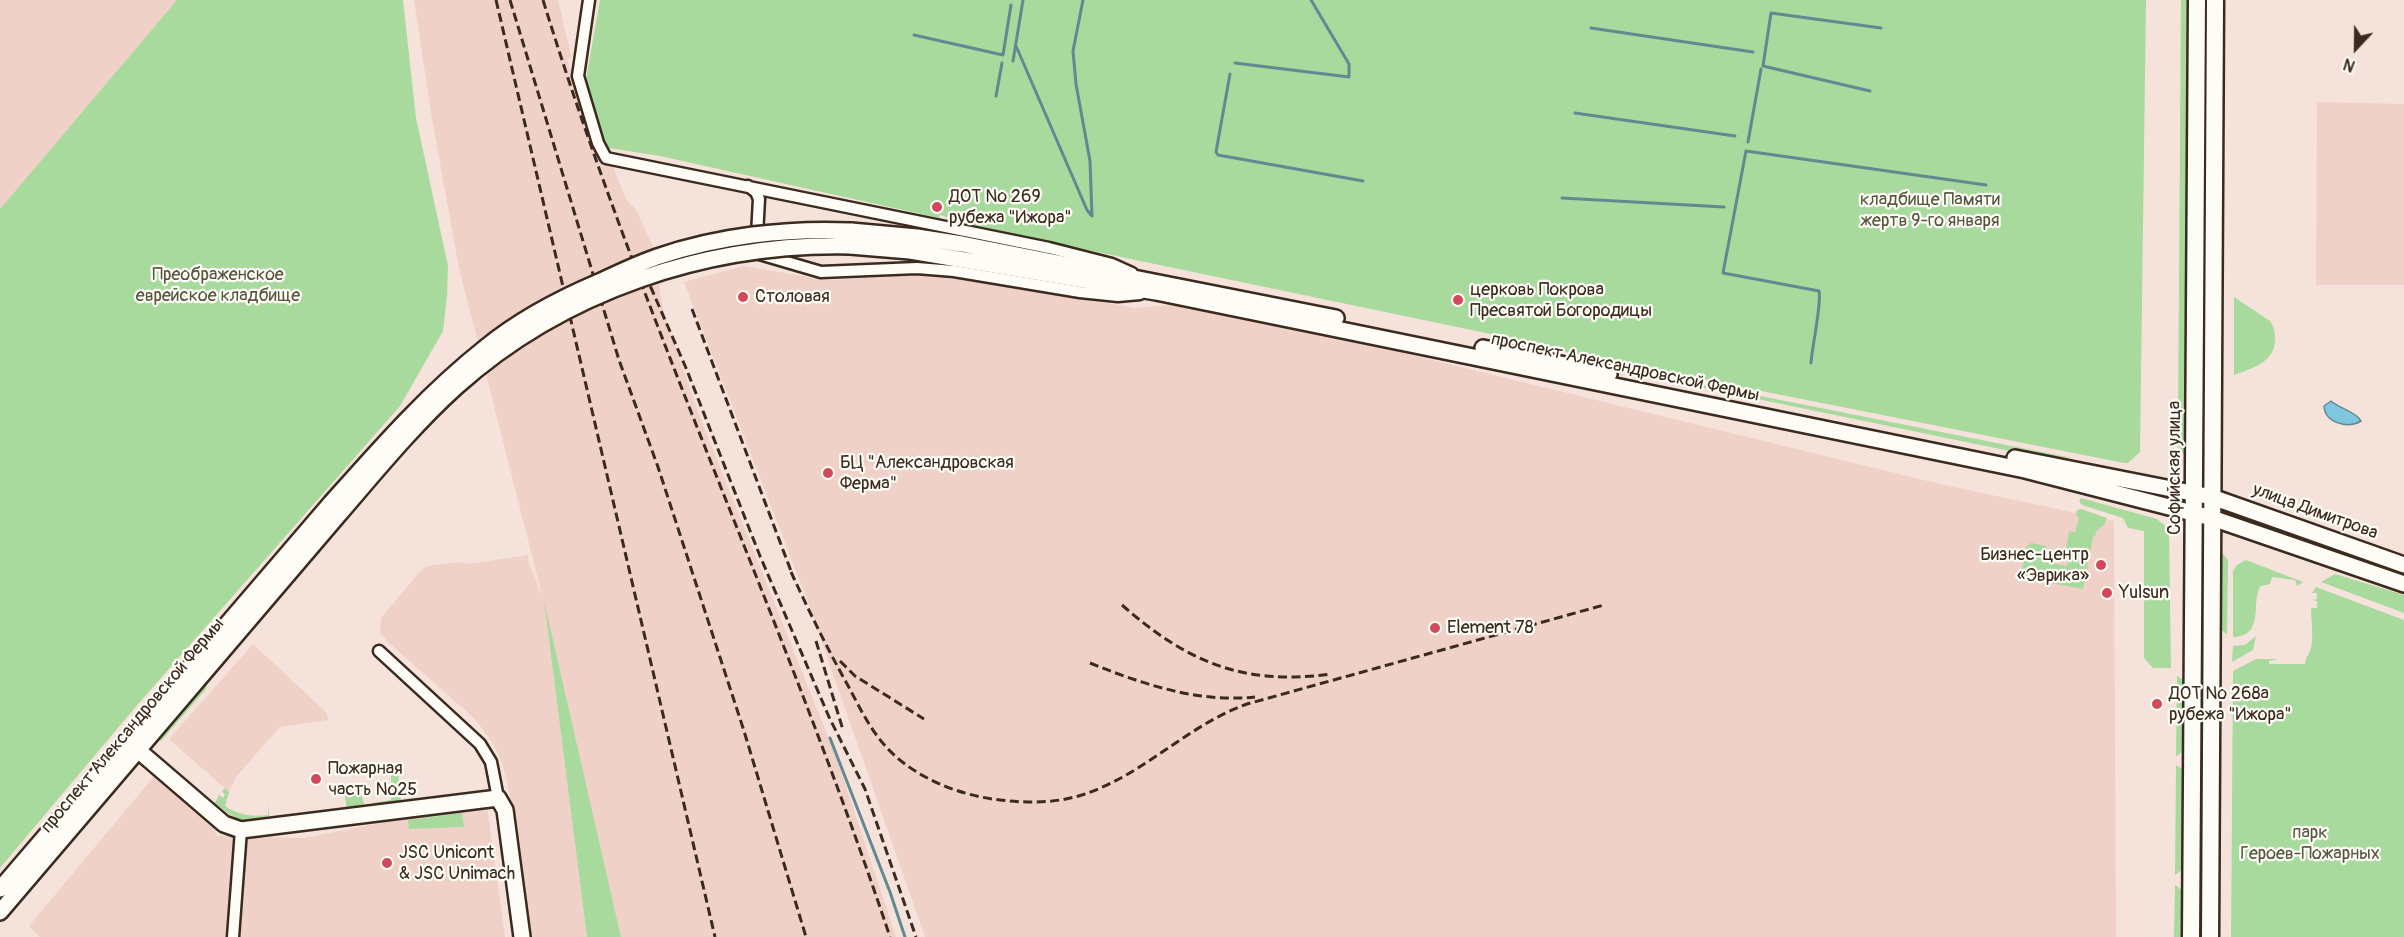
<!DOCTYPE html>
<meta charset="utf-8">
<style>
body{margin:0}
#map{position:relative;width:2404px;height:937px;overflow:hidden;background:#f5e3db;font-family:Pangolin,sans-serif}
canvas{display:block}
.north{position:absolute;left:2326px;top:18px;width:60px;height:60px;-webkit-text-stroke:4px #fdfcf7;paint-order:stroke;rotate:202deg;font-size:16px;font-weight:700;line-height:24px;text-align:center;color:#3b2a1e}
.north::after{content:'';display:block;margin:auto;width:21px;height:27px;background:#3b2a1e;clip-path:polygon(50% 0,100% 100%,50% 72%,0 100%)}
</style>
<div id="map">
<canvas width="2404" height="937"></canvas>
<div class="north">N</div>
</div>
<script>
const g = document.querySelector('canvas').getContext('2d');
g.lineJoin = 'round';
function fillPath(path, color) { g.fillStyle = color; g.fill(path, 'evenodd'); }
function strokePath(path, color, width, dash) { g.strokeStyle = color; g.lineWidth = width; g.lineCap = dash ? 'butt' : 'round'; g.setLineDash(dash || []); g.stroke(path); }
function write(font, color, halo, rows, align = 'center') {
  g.font = font + ' Pangolin,sans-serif'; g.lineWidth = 4.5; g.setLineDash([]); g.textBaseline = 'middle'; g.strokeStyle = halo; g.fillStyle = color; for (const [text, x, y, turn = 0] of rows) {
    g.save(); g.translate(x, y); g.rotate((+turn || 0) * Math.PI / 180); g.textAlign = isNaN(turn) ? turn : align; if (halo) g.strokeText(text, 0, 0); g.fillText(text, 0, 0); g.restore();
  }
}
fillPath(new Path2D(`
 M0,0H177L0,209Z
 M414,0H558L570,51L571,57L567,60L601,162L612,164L626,199L636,210L653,246L663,311L700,417L837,759L896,937H621L545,609L587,937H527L509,792L503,766L495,747L476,720L389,643L380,633L381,618L421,570L428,566L458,562L469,564L528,555L529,564L542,595L459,268L432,119Z
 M2317,102L2404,104V285H2316Z
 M743,266L827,280L944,274L1135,308L1170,305L1208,311L1383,348L1940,484L2114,521L2116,937H925L805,594L684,282Z
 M253,644L327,713L328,720L280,727L236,777L229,792L169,739Z
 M155,775L210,821L217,836L304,838L457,808L487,806L505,937H40L29,926Z`), '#efd1c8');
fillPath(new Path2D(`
 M177,0H403L416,118L448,266L447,296L443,331L400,406L138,704L0,868V209Z
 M600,0H2146L2140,452L2128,463H2124L1545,348L1510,338L982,228L940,215L939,218L660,156L609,148L603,145L586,79Z
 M2181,0H2189L2186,454H2184L2179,449L2178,425Z
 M2234,297L2270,321C2274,327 2275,332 2275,339C2275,363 2252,368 2234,375Z
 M1700,384L2062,456L2072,458L2029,455L1704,388Z
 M2081,498L2157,519L2169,529L2171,668H2153L2144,658V531L2128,528L2123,518L2082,505L2079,501Z
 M2081,509L2107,518L2104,525L2097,530L2095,536H2093L2083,589L2023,578L2021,575L2026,547L2031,543L2046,546L2042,561L2067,566L2070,552L2066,550L2069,531L2075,532L2079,519L2076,514L2077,510Z
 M2222,553L2228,560L2227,635L2220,628Z
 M2246,560L2303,582L2297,586L2295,580L2272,577L2270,584L2261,586C2250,599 2266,637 2233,637V571L2237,565Z
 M2335,574L2404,595V613L2321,582Z
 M2316,587L2404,620V937H2231L2233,671L2256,659H2279L2269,661V664H2305L2306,658C2316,648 2311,622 2311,608H2317V601L2312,600L2317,599V593H2312Z
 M544,601L621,937H587Z
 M2256,636L2253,650L2232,662L2233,646L2245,645Z
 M2177,676L2185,681L2184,747L2181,753L2176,756Z
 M208,678L206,689L161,741L158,739Z
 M2176,765L2182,769L2184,776L2183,869L2175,875Z
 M398,772L401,801L376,805L373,803L391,800V773Z
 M360,785L363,802L365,804L347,808L343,787Z
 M225,788L229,792L225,806C238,815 253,817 268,815V803L269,816C246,827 233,818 215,803L219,795L223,798L225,795L222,791Z
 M462,813L464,827L409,829L408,820Z
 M2175,885L2183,891V937H2174Z`), '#a7da9c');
const water = new Path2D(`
 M2331,401C2340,409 2355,411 2361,421C2348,429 2325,423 2324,406Z`);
fillPath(water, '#7fc7df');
strokePath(water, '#648892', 1.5);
strokePath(new Path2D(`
 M1083,0L1073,51L1076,84L1090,161L1092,216
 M1591,28L1753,52
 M914,35L1003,55L1011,5
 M1016,46L1087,210L1091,215
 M1013,61L1023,0
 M1235,63L1349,77V64L1311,0
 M1230,74L1216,152L1218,155L1363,181
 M1870,91L1763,66L1771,13L1881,28
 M996,96L1002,63
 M1575,113L1735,136
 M1748,142L1761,69
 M1562,198L1724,207
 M1811,363C1812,347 1822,302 1819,291L1723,273L1746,151L1986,185
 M830,738L890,892L905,937`), '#648892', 3);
const street = new Path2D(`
 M589,0L578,76L598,143L606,158L1049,248L1112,264L1132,273
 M748,186L756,192L759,199L756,253L821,272L917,268L954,271L1080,292L1118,296L1140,294
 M379,651L480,744L491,762L498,798
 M233,937L241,830`);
const secondary = new Path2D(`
 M851,231L917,237L962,244L1336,318
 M850,246L910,251L1156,292L2025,470L2212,518L2404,584
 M1483,348L1609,374
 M2015,458L2212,497L2404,565
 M132,745L224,824L241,830L498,798
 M498,798L505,810L522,937
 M0,889L331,503
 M0,912L341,512`);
const primary = new Path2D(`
 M2191,937L2197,0
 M2210,937L2215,0`);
strokePath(street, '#3b2a1e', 15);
strokePath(secondary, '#3b2a1e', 20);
strokePath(primary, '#3b2a1e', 21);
strokePath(street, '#fdfcf7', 10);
strokePath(secondary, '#fdfcf7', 15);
strokePath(primary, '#fdfcf7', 16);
strokePath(new Path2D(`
 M496,0L715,937
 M510,0L619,360L658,467L744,731L806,937
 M543,0C641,319 785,621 890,937
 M645,274L686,368L760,556L829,717L865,789L916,937
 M692,309L794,579
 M791,572C808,609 826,646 846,682C856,700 865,720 878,737C905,774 955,795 1000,800C1034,804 1066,803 1098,789C1151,767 1193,723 1247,704L1604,605
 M1122,605C1187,662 1243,686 1331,674
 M816,641L843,730
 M840,661L855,676L924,719
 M1090,663C1142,684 1198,703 1255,697`), '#3b2a1e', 3, [9, 4.5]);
const secondaryBridge = new Path2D(`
 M331,503C380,448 427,394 485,348C519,320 559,299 599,282C618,273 637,264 657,257C718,236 787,228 851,231
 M341,512C378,469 414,425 456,387C563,291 707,243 850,246`);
strokePath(secondaryBridge, '#3b2a1e', 20, []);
strokePath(secondaryBridge, '#fdfcf7', 15);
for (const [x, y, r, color] of [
 [937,207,6,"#d1495b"],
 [743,297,6,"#d1495b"],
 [1458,300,6,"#d1495b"],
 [828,473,6,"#d1495b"],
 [2101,565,6,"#d1495b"],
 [2107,593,6,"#d1495b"],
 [1435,628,6,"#d1495b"],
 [2157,704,6,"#d1495b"],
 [316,779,6,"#d1495b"],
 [387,863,6,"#d1495b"]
]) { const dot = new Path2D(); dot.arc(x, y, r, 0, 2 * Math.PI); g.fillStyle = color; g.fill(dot); strokePath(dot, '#fdfcf7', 2); }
write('18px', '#3b2a1e', '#fdfcf7', [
 ["ДОТ № 269",949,197],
 ["рубежа \"Ижора\"",949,218],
 ["церковь Покрова",1470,290],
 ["Пресвятой Богородицы",1470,311],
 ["Столовая",755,297],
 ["БЦ \"Александровская",840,463],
 ["Ферма\"",840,484],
 ["Бизнес-центр",2089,555,"right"],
 ["«Эврика»",2089,576,"right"],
 ["Yulsun",2119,593],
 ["Element 78",1447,628],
 ["ДОТ № 268а",2169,694],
 ["рубежа \"Ижора\"",2169,715],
 ["Пожарная",328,769],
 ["часть №25",328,790],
 ["JSC Unicont",399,853],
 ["& JSC Unimach",399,874]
], 'left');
write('18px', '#56563e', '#fdfcf7', [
 ["кладбище Памяти",1930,200],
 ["жертв 9-го января",1930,221],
 ["Преображенское",218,275],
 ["еврейское кладбище",218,296],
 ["парк",2310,833],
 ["Героев-Пожарных",2310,854]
]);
write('18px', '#3b2a1e', '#fdfcf7', [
 ["проспект Александровской Фермы",1625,368,12],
 ["Софийская улица",2175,468,-90],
 ["улица Димитрова",2315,512,20],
 ["проспект Александровской Фермы",133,726,-50]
]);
</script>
